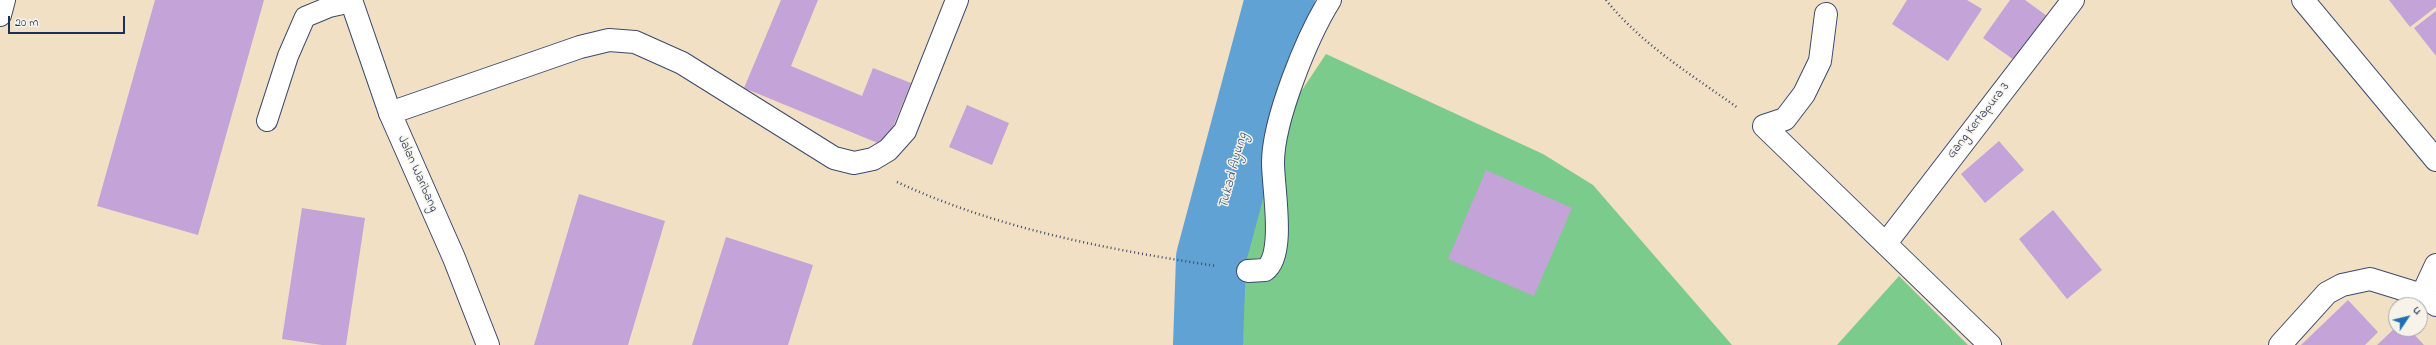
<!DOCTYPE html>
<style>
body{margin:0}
#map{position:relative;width:2436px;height:345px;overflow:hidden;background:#f2e0c4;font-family:"Indie Flower",sans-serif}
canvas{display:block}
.north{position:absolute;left:2388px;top:297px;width:40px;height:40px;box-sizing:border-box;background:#f7f3e8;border:1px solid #9fa5b1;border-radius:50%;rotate:55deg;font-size:11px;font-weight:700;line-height:16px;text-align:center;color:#1b2f5e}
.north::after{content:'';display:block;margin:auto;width:14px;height:18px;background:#1f6fb2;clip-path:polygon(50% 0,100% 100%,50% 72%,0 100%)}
.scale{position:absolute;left:8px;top:16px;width:117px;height:18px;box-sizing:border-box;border:2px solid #1b2f5e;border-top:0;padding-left:5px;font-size:12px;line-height:14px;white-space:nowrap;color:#1b2f5e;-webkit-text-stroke:3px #f7f3e8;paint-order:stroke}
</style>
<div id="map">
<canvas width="2436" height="345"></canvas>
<div class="north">U</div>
<div class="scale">20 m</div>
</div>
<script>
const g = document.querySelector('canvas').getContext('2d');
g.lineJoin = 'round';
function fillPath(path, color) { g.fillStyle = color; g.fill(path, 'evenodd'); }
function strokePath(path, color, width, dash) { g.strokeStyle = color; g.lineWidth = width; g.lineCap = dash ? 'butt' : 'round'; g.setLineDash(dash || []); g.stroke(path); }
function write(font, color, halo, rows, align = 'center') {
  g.font = font + ' "Indie Flower",sans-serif'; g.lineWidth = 3; g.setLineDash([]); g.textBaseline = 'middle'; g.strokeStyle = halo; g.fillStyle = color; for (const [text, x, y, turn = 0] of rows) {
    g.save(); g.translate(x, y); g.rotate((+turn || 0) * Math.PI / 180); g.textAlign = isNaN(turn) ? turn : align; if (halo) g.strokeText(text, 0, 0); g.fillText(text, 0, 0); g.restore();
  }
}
fillPath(new Path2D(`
 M1326,54L1543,154L1593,185L1732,345H1232L1245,249L1296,99Z
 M1899,276L1968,345H1837Z`), '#7bcb8c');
strokePath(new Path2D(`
 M1208,345L1211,258L1280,0`), '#5fa2d3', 70);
fillPath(new Path2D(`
 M155,0H264L198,235L97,206Z
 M781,0H818L791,66L862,96L873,68L911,83L885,146L744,88Z
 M1907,0H1967L1982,9L1948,61L1892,24Z
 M2010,0H2025L2047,16L2014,60L1983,38Z
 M2389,0H2436V7L2410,27Z
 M2436,11V56L2414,28Z
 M967,105L1009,123L992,165L949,147Z
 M1999,141L2024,170L1985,203L1961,174Z
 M1486,170L1572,208L1534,296L1448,259Z
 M579,194L665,221L628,345H534Z
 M302,208L365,218L346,345H322L282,339Z
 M2053,210L2102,270L2067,299L2019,239Z
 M726,237L813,265L788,345H692Z
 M2348,300L2378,332L2365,345H2301Z
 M2396,327L2409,329L2424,345H2377Z`), '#c3a3d8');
const lane = new Path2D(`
 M267,121L288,56L305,17L329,7L352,2`);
const street = new Path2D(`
 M2303,0L2436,160
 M1826,14L1820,61L1804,94L1785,119L1764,126L1990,345
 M0,15L4,0
 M390,113L580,47L609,40L635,42L682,63L834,158L854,163L873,159L888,150L905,131L957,0
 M1886,243L2073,0
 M1248,271L1265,270C1286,255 1273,188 1273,163C1273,120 1307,37 1330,0
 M2422,295L2436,265
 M2280,345L2327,293L2342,285L2370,279L2422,295L2436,305`);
const secondary = new Path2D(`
 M351,0L390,113L454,258L488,345`);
strokePath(lane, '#3b4a6d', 22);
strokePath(street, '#3b4a6d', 24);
strokePath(secondary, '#3b4a6d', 24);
strokePath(new Path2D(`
 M1606,0C1642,45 1692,75 1738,108
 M897,182C998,229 1106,249 1216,266`), '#3b4a6d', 2.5, [1, 3]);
strokePath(lane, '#fff', 20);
strokePath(street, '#fff', 22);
strokePath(secondary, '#fff', 22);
write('13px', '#1b2f5e', '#f7f3e8', [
 ["Gang Kertapura 3",1979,121,-52],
 ["Jalan Waribang",417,174,66]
]);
write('italic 14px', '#335787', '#f7f3e8', [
 ["Tukad Ayung",1234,171,-75]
]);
</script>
